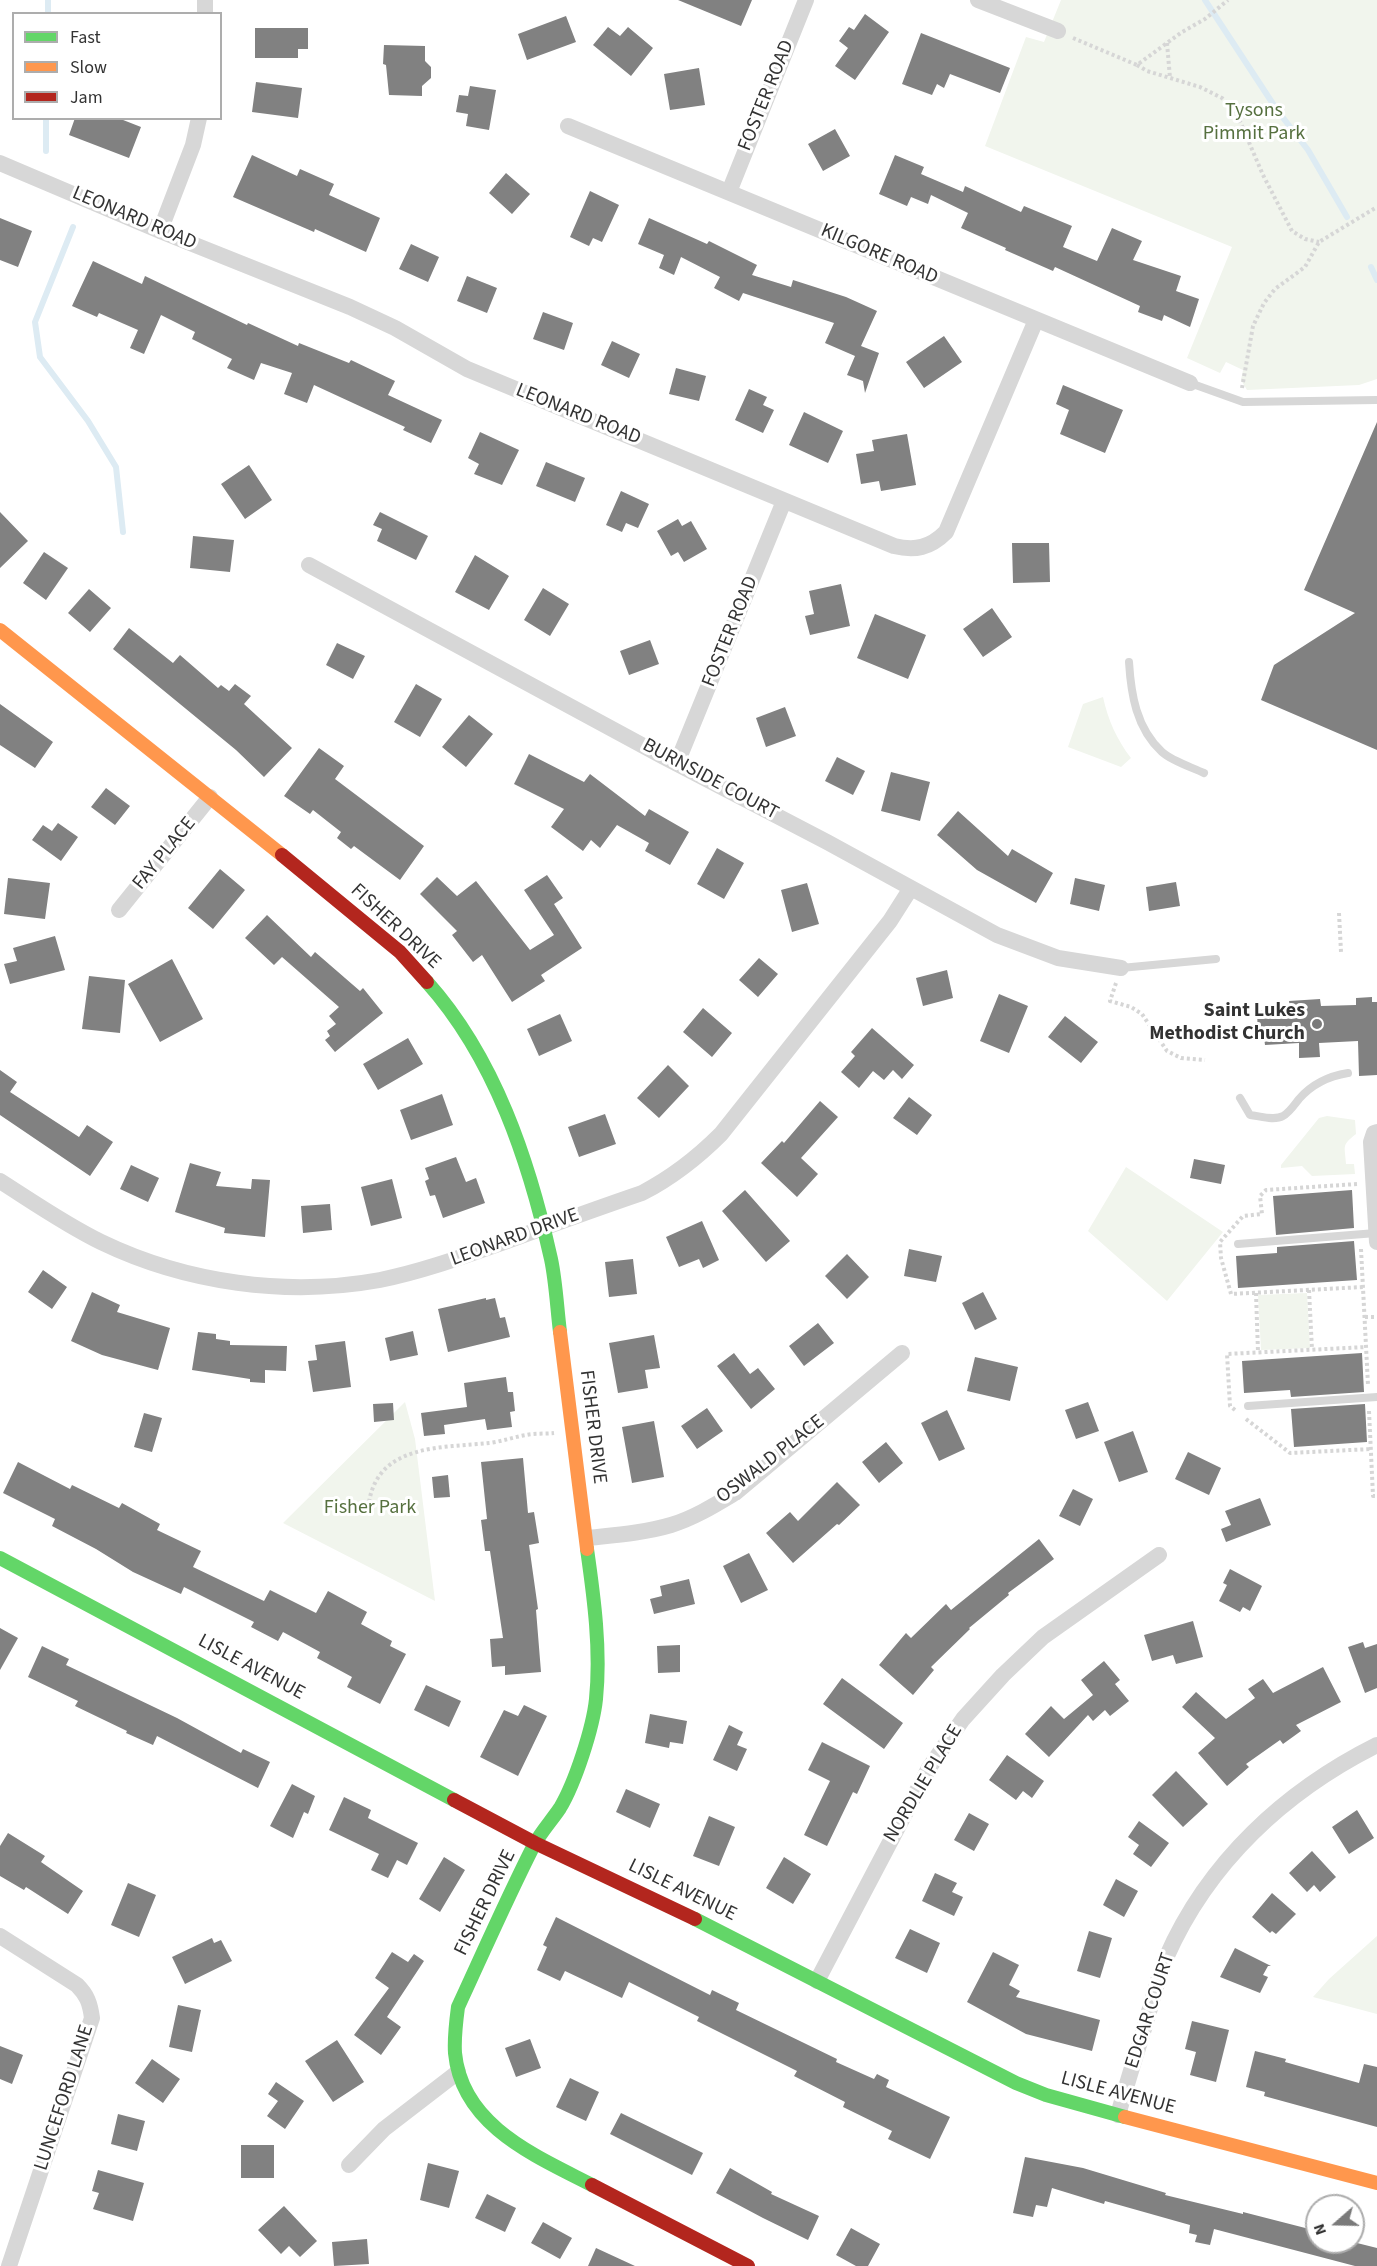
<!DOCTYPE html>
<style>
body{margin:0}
#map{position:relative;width:1377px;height:2266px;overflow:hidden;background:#fff;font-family:"Source Sans 3",sans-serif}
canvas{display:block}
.legend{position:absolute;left:12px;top:12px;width:210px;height:108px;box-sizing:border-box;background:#fff;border:2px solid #adadad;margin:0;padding:8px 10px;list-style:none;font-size:18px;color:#333}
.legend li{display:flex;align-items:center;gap:12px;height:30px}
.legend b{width:30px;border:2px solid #adadad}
.north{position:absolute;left:1305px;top:2194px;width:60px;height:60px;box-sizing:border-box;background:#fff;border:2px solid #adadad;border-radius:50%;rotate:250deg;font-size:16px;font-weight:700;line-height:24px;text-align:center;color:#333}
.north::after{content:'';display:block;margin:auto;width:21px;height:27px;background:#7a7a7a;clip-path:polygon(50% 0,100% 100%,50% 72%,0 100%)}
</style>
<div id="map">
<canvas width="1377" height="2266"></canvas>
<ul class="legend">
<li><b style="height:8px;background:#63d668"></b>Fast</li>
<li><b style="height:8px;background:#ff974d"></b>Slow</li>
<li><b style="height:8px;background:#b3261e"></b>Jam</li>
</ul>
<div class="north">N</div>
</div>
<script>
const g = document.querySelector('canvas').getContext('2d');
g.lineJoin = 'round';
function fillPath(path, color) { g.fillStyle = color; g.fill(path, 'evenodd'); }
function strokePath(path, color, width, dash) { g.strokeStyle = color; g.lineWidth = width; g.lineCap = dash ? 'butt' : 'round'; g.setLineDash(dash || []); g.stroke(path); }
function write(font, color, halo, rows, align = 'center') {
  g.font = font + ' "Source Sans 3",sans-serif'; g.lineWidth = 6; g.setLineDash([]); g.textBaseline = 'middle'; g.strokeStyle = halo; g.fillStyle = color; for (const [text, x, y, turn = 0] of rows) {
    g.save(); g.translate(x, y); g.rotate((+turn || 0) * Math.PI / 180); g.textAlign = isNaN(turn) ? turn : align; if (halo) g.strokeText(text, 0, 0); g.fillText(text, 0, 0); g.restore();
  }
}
fillPath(new Path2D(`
 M1061,0H1377V379L1359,385L1247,390L1241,380L1243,370L1226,362L1220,373L1187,358L1232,247L985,146L1026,37L1044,42Z
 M1103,697C1108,720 1117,740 1131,758L1121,767L1068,747L1083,704Z
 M1327,1116L1355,1120L1356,1134C1341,1146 1345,1145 1346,1164H1354L1355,1174L1312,1176L1302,1166L1281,1168V1165L1319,1118Z
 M1126,1167L1223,1232L1167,1301L1088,1231Z
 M1307,1293L1310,1348L1261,1350L1258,1295Z
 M405,1402L415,1439L435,1601L283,1523Z
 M1377,1936V2014L1313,1997L1329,1979Z`), '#f1f5ed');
strokePath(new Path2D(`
 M1205,0L1277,110L1308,150L1347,217
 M48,14V0
 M46,151V118
 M73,227L35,322L40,357L88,421L116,467L123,532
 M1371,267L1377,280`), '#ddebf3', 6);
fillPath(new Path2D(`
 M678,0H752L741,26Z
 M865,14L889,32L855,80L835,66L848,48L839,41L849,27L854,30Z
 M566,16L576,42L527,60L518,34Z
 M608,27L620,36L628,27L653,48L631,76L593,45Z
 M255,28H308V49H298V58H255Z
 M921,33L1010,68L1000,93L950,74L944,88L937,84L932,95L902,84Z
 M384,45L425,46V61L431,67V78L422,86V96L389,95L386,65L383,64Z
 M699,68L705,105L670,110L664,74Z
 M256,82L302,88L298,118L252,112Z
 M470,86L496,90L489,130L466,126L468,114L456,112L459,95L468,96Z
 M75,118H118L141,127L129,158L69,135Z
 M835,129L850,156L823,171L808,144Z
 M252,155L297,176L300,169L334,184L329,195L380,218L366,252L315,229L314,232L233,197Z
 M895,155L924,167L921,174L963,192L965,186L1021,212L1024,206L1072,226L1063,247L1097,261L1112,228L1142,241L1133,260L1181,276L1176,291L1199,299L1190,327L1164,315L1162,321L1138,312L1140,306L1055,267L1053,271L1005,250L1006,248L961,228L968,213L931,195L928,204L911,197L907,206L879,194Z
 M506,173L530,194L512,214L489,193Z
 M590,191L619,205L602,242L593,238L589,246L570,237Z
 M0,218L32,231L18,267L0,260Z
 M649,218L707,244L709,241L757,265L752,275L791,287L793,280L846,297L877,311L861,346L879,353L865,393L863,381L847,375L855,356L825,343L834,323L743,293L739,301L714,288L720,277L681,257L674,275L659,268L664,255L638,244Z
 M411,244L439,257L428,282L399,269Z
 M93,261L142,284L145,276L247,325L248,323L298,346L299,343L349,363L351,360L395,381L388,395L442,420L431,443L403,430L405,427L314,385L307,403L284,394L292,373L261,363L254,380L227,368L232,359L192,339L195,332L161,315L144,354L130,348L138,330L99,313L97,317L72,306Z
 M467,276L497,288L487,313L457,301Z
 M543,312L573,323L564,350L533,339Z
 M944,336L962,362L924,388L906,362Z
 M612,341L640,354L629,378L601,365Z
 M676,368L706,376L699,401L669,394Z
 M1063,385L1123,410L1105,453L1060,434L1069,410L1056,404Z
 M749,389L767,397L763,405L774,410L763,433L735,420Z
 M804,412L843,431L828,463L789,445Z
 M1377,422V750L1261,700L1274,665L1355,613L1304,590Z
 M480,432L519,450L502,485L474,474L479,464L468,458Z
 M907,434L916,485L881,491L879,481L861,484L856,454L874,451L872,440Z
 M546,462L585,478L575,502L536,486Z
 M249,465L272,500L245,519L221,484Z
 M621,491L649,504L638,528L626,523L622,532L606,525Z
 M0,512L28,541L0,568Z
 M380,512L428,536L416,560L377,541L382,529L373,525Z
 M678,519L682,526L691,521L707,549L684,562L678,552L671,556L657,531Z
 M193,536L234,540L230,572L190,568Z
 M1012,543H1049L1050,582L1013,583Z
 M44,552L68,568L46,600L23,583Z
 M475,555L509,576L489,610L455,592Z
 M841,584L850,626L810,635L805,616L814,614L809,591Z
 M543,588L569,604L550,636L524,620Z
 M89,589L111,608L90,632L68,613Z
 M992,608L1012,637L983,657L963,629Z
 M875,614L926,635L908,679L857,658Z
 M129,628L173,663L180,655L218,688L221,685L229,691L235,684L251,696L244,704L292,748L264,777L236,750L113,649Z
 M650,640L659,664L629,675L620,651Z
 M337,643L365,656L353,679L326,665Z
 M416,684L442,699L420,737L394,722Z
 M0,704L53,742L35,768L0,745Z
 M785,707L796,736L766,747L756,718Z
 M469,715L493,734L466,767L442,747Z
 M319,748L344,766L335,779L424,846L400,880L354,846L351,849L337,838L341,832L313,810L310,814L284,796Z
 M529,754L584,782L590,774L645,816L649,809L689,832L670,865L645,851L649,843L617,825L600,848L591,840L583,851L551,827L564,809L514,784Z
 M837,757L865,771L853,795L825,781Z
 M891,772L930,782L920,821L881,811Z
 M106,788L130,806L115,825L91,807Z
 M958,811L1008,856L1012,849L1053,873L1036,903L977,870L937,835Z
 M58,823L78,837L61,861L32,840L43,825L52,831Z
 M717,848L744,863L724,899L697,884Z
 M220,869L245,890L213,929L188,908Z
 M547,875L563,898L554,904L582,948L541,975L545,981L512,1002L482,955L473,962L452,935L457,931L420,894L437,877L457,896L476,881L530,950L554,935L524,890Z
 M8,878L50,883L45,919L4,914Z
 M1075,878L1105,885L1099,911L1070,904Z
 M1176,882L1180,906L1149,911L1146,887Z
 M807,883L819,924L792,932L781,890Z
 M267,915L311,957L315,952L360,991L363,988L383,1013L335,1052L325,1040L330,1036L327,1031L336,1024L329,1016L339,1007L282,957L274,965L245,938Z
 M55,936L65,970L10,984L4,964L17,961L13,948Z
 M759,958L778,974L758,997L739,980Z
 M172,959L203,1019L160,1042L128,984Z
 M947,970L953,998L923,1006L916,978Z
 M89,976L125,980L120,1033L82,1029Z
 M999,994L1028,1006L1009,1053L980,1041Z
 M1372,997V1002H1377V1075L1359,1076L1358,1041L1319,1043L1320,1057L1299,1058V1043L1265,1045L1264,1037H1258L1257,1011L1290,1009L1289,1001L1320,999L1321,1006L1356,1005V998Z
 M703,1008L732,1033L712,1057L683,1032Z
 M560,1014L572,1041L539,1056L527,1029Z
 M1065,1016L1098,1042L1081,1063L1048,1037Z
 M872,1028L914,1065L902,1079L893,1070L884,1080L873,1071L859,1088L841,1072L855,1056L851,1052Z
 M408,1038L423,1064L378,1090L363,1064Z
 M668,1065L689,1086L659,1118L637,1098Z
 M0,1070L17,1082L10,1092L79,1137L87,1125L113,1142L90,1176L0,1115Z
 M442,1094L453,1125L411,1140L400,1110Z
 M909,1097L932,1115L917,1135L893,1118Z
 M820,1101L838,1117L801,1158L818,1174L797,1197L761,1163L782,1141L784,1143Z
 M605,1114L616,1144L579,1157L568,1127Z
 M456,1157L466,1182L476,1178L485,1203L443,1218L435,1195L430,1196L425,1181L429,1179L425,1168Z
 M1194,1159L1225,1165L1221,1184L1190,1178Z
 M190,1163L221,1172L216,1186L251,1189L252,1179L270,1180L265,1237L224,1233L225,1228L175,1212Z
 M131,1165L159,1178L148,1202L120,1189Z
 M392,1179L402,1218L371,1226L361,1187Z
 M745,1190L790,1241L766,1262L722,1211Z
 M1352,1190L1354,1228L1276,1235L1273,1196Z
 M330,1204L332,1230L303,1233L301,1206Z
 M702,1221L719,1260L703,1268L699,1259L679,1267L666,1237Z
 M1354,1241L1357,1280L1238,1288L1236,1256L1277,1253V1247Z
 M909,1249L942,1256L936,1282L904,1276Z
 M847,1254L869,1277L847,1299L825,1276Z
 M633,1259L637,1294L609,1297L605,1262Z
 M43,1270L67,1287L52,1309L28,1292Z
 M92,1292L120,1305L117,1312L170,1328L158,1370L102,1355L71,1341Z
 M983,1292L997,1319L975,1330L962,1303Z
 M486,1298V1300L495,1298L500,1318L505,1317L510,1337L448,1352L438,1309Z
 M818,1323L834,1343L804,1366L789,1346Z
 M413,1331L418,1355L390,1361L385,1338Z
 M198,1332L216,1334V1339L230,1341V1345L287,1346L286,1371L265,1370V1383L250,1382V1379L192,1370Z
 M654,1335L660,1368L645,1370L648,1388L618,1393L609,1343Z
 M345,1341L351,1387L313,1392L308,1361L317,1360L315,1345Z
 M734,1353L750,1374L758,1368L775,1389L751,1409L717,1366Z
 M1362,1353L1364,1392L1291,1397L1290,1390L1244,1393L1242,1361Z
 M975,1357L1018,1367L1010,1401L967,1391Z
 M506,1377L508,1392H513L515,1411L510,1412L512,1427L487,1430L485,1419L444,1425L445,1434L424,1436L421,1413L467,1407L464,1383Z
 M1088,1402L1099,1431L1076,1439L1065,1410Z
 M393,1403L394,1420L374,1422L373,1404Z
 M1365,1404L1367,1442L1294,1447L1291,1409Z
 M707,1408L723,1431L697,1449L681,1426Z
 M947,1410L965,1449L939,1461L921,1423Z
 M144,1413L162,1418L152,1452L134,1447Z
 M654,1421L664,1477L632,1483L622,1427Z
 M1133,1431L1148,1472L1119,1482L1104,1442Z
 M886,1442L903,1463L879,1483L862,1462Z
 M1188,1452L1221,1468L1209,1495L1175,1479Z
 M523,1458L528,1513L534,1512L539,1543L529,1545L538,1609L536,1610L541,1672L505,1675V1666L492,1667L490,1639L503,1638L490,1551H485L481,1520L487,1519L481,1462Z
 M18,1462L70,1489L72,1485L119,1508L122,1503L160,1524L157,1530L201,1551L193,1567L264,1601L270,1590L316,1613L328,1591L367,1612L361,1624L392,1641L390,1646L406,1654L380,1704L347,1687L352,1677L317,1658L320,1652L283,1632L278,1641L251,1627L254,1622L184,1587L181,1594L133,1572L96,1549L52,1526L55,1519L3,1493Z
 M448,1475L450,1497L434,1498L432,1477Z
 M837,1482L860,1505L839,1525L837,1524L793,1563L766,1533L790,1512L798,1521Z
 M1073,1489L1093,1499L1080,1526L1059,1516Z
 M1260,1498L1271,1525L1226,1542L1221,1529L1231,1525L1225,1511Z
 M1039,1539L1054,1559L1008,1593L1009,1595L969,1628L970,1629L931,1667L934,1670L913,1695L879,1665L906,1633L911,1638L946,1604L951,1610Z
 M749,1553L768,1590L741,1603L723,1566Z
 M1230,1569L1262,1586L1250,1611L1243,1607L1240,1612L1219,1601L1227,1585L1223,1583Z
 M689,1579L695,1604L654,1614L650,1599L662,1596L660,1586Z
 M1193,1621L1203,1657L1176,1664L1173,1655L1152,1661L1144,1635Z
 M0,1628L18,1638L0,1670Z
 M1363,1642L1365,1648L1377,1644V1688L1365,1693L1348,1647Z
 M680,1645V1672L658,1673L657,1646Z
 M42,1646L69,1659L66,1665L177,1718L241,1753L243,1749L270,1762L258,1788L157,1736L153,1745L126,1733L127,1731L75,1706L78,1701L28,1677Z
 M1104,1661L1120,1680L1115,1684L1129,1701L1110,1716L1105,1710L1093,1721L1088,1715L1049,1757L1025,1734L1051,1706L1064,1719L1093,1695L1081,1680Z
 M1323,1667L1341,1702L1296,1725L1301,1731L1283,1744L1280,1740L1246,1764L1249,1767L1227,1786L1198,1753L1215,1738L1182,1707L1196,1692L1226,1719L1255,1698L1248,1689L1263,1679L1273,1693Z
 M842,1678L903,1723L884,1749L823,1704Z
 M426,1685L461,1701L449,1727L414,1710Z
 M524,1705L547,1716L518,1776L480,1757L504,1710L518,1716Z
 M650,1714L687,1721L683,1744L670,1742L669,1748L645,1743Z
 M729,1725L743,1732L737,1745L747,1749L737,1771L713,1760Z
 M822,1742L870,1766L857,1794L853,1792L827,1846L804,1835L830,1781L808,1770Z
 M1007,1755L1044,1781L1032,1798L1023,1791L1016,1800L989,1780Z
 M1176,1771L1208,1804L1183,1827L1152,1795Z
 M292,1784L315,1796L308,1814L304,1812L293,1838L270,1826Z
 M626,1789L660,1804L650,1828L616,1812Z
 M344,1797L371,1810L368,1818L418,1843L407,1865L397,1860L388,1878L371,1870L379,1854L329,1830Z
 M1357,1810L1374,1838L1349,1854L1332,1827Z
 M969,1813L989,1824L974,1851L954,1840Z
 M709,1816L735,1827L719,1866L693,1856Z
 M1139,1821L1169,1843L1151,1867L1133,1854L1139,1845L1128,1837Z
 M8,1833L45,1856L41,1862L83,1891L68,1914L26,1887L24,1890L0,1876V1846Z
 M1312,1851L1336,1877L1320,1892L1314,1885L1307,1892L1289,1873Z
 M444,1857L465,1870L440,1912L419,1899Z
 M784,1857L811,1874L793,1904L766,1888Z
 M935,1873L957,1883L952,1892L963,1897L954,1916L922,1901Z
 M1116,1879L1138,1891L1124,1917L1103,1905Z
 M128,1883L156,1895L139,1937L111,1925Z
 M1272,1893L1296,1914L1276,1934L1272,1931L1270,1933L1252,1917Z
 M556,1917L710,1995L712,1990L739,2003L736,2010L837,2059L836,2062L874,2079L877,2074L889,2080L886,2087L950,2117L930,2159L888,2139L892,2131L843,2107L845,2102L794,2076L797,2071L697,2021L699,2017L629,1982L622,1998L565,1971L560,1981L537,1970L547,1947L543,1945Z
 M910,1929L940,1943L927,1973L895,1958Z
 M1089,1931L1112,1938L1100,1978L1077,1971Z
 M212,1938L214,1943L221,1940L232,1961L185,1984L172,1957Z
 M1235,1948L1271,1966H1268L1263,1975L1268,1977L1260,1993L1220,1977Z
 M392,1952L408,1962L414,1954L424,1961L387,2017L401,2027L381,2055L354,2035L389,1988L375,1978Z
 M993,1952L1019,1965L1009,1985L1020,1991L1016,1997L1100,2020L1092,2051L1026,2034L967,2002Z
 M178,2005L201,2010L192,2052L169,2047Z
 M1192,2021L1229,2030L1216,2082L1190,2075L1196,2052L1185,2049Z
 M530,2039L541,2068L516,2077L505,2048Z
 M337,2040L364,2082L333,2102L305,2061Z
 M0,2046L23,2055L12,2084L0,2079Z
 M1255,2051L1286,2059L1285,2062L1359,2083L1364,2064L1377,2067V2127L1264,2096L1265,2092L1246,2087Z
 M152,2059L180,2079L163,2103L135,2083Z
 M570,2078L599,2092L586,2121L556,2107Z
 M276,2082L304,2101L285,2129L267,2116L278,2101L268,2094Z
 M621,2113L703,2153L692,2175L610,2134Z
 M118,2114L145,2121L137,2151L111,2144Z
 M241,2145H274V2178H241Z
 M1025,2157L1083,2168L1166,2193L1165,2195L1243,2214V2212L1317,2231V2242H1353L1377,2248V2266H1355L1214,2229L1210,2245L1195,2242L1197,2235L1189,2233L1190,2225L1105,2201L1104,2204L1052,2188L1047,2207L1036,2205L1033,2217L1013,2213Z
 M428,2163L459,2171L449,2208L420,2200Z
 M730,2168L772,2192L771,2194L819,2216L808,2240L763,2218L716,2193Z
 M98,2170L144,2183L133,2221L93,2209L99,2193L92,2191Z
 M487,2194L516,2208L505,2232L475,2218Z
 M284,2206L317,2241L300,2257L289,2246L281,2254L258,2230Z
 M543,2222L572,2238L560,2259L531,2243Z
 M851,2228L880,2244L868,2266H856L836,2255Z
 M367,2239L369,2264L334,2266L332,2242Z
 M596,2248L635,2266H588Z`), '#818181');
strokePath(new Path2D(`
 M1073,38L1137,65L1182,32L1205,19L1228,0
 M1167,43L1170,78
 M1137,65L1147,71L1200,87L1222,98L1236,112L1263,175L1292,231L1305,239L1319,242
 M1242,388L1253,326L1264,303L1275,289L1305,267L1319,242L1377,207
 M1339,913L1341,952
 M1116,983L1110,1001L1131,1007L1142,1014L1167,1051L1181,1058L1205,1060
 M1357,1184L1266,1190L1260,1196L1262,1214L1243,1216L1220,1242L1221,1258L1231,1294L1363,1287
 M1361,1249L1368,1385
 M1309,1290L1312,1350
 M1256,1293L1258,1352
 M1365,1317H1377
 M1235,1410L1230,1406L1227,1354L1366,1347
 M1369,1411L1373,1496H1377
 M1246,1419L1290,1453L1371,1449
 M369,1502C379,1443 443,1448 490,1443C503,1441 514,1437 526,1435C535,1433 545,1434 554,1433`), '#d6d6d6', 4, [3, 3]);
strokePath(new Path2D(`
 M1190,383L1243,402L1377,400
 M1129,662C1131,694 1136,728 1162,752C1172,761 1191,767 1204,773
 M1121,968L1216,959
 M1240,1098L1250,1115C1260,1116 1274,1121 1283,1116C1289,1113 1295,1104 1299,1099C1312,1084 1329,1076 1348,1073
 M1238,1244L1376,1233
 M1248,1406L1377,1397`), '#d7d7d7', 8);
strokePath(new Path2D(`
 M978,0L1058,31
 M205,14V0
 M568,126L1190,383
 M0,163L160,231L350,307L395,328L467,369L894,546C915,551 930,548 946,532L1036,320
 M729,192L806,0
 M160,231L193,145L199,118
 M309,565L662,756L827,842L997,935L1058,958L1121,968
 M677,763L784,501
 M119,910L210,797
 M1377,1132L1374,1133L1371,1142L1377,1242
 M0,1181C33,1202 66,1225 101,1242C186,1283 287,1297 380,1280C425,1271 467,1255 510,1240C554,1224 598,1208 642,1193C673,1177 696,1159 721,1134L890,921L911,888
 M587,1538C615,1535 644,1533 671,1525C694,1518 715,1505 735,1493L902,1353
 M0,1936L77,1985C87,1995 90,2003 92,2018L9,2266
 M817,1981L929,1768L963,1719L1003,1675L1043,1637L1159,1555
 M1118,2115C1127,2083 1137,2051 1147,2019C1153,1998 1158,1977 1166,1958C1208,1862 1285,1791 1377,1745
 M349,2165L384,2129L458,2072`), '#d7d7d7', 16);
strokePath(new Path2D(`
 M427,982C495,1058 529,1161 551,1259C556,1283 557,1308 560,1332
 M587,1549C594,1598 601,1650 596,1699C593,1728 575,1783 560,1808C552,1820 541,1832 534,1845C507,1898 483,1953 458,2007C456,2022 454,2038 455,2053C462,2126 536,2156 592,2185
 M0,1558L454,1800
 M695,1919L1016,2083L1046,2095L1125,2117`), '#63d668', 14);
strokePath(new Path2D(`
 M0,630L282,855
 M560,1332L587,1549
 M1125,2117L1377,2183`), '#ff974d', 14);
strokePath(new Path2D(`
 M282,855L400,952L427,982
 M454,1800L535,1843L695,1919
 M592,2185L748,2266`), '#b3261e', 14);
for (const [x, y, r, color] of [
 [1317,1024,6,"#7a7a7a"]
]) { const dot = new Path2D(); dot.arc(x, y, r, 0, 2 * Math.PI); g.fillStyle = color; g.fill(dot); strokePath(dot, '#fff', 2); }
write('20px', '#333', '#fff', [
 ["FOSTER ROAD",767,96,-68],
 ["LEONARD ROAD",134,219,23],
 ["KILGORE ROAD",879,255,23],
 ["LEONARD ROAD",578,415,22],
 ["FOSTER ROAD",731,632,-68],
 ["BURNSIDE COURT",710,780,28],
 ["FAY PLACE",165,854,-51],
 ["FISHER DRIVE",395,927,43],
 ["LEONARD DRIVE",515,1238,-20],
 ["FISHER DRIVE",592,1427,83],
 ["OSWALD PLACE",771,1460,-38],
 ["LISLE AVENUE",251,1668,28],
 ["NORDLIE PLACE",924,1784,-59],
 ["LISLE AVENUE",682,1891,26],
 ["FISHER DRIVE",486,1903,-64],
 ["EDGAR COURT",1151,2011,-72],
 ["LISLE AVENUE",1118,2094,15],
 ["LUNCEFORD LANE",65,2098,-72]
]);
write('20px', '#56703f', '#fff', [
 ["Tysons",1254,112],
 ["Pimmit Park",1254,135],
 ["Fisher Park",370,1509]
]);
write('bold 20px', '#333', '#fff', [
 ["Saint Lukes",1305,1012],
 ["Methodist Church",1305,1035]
], 'right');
</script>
